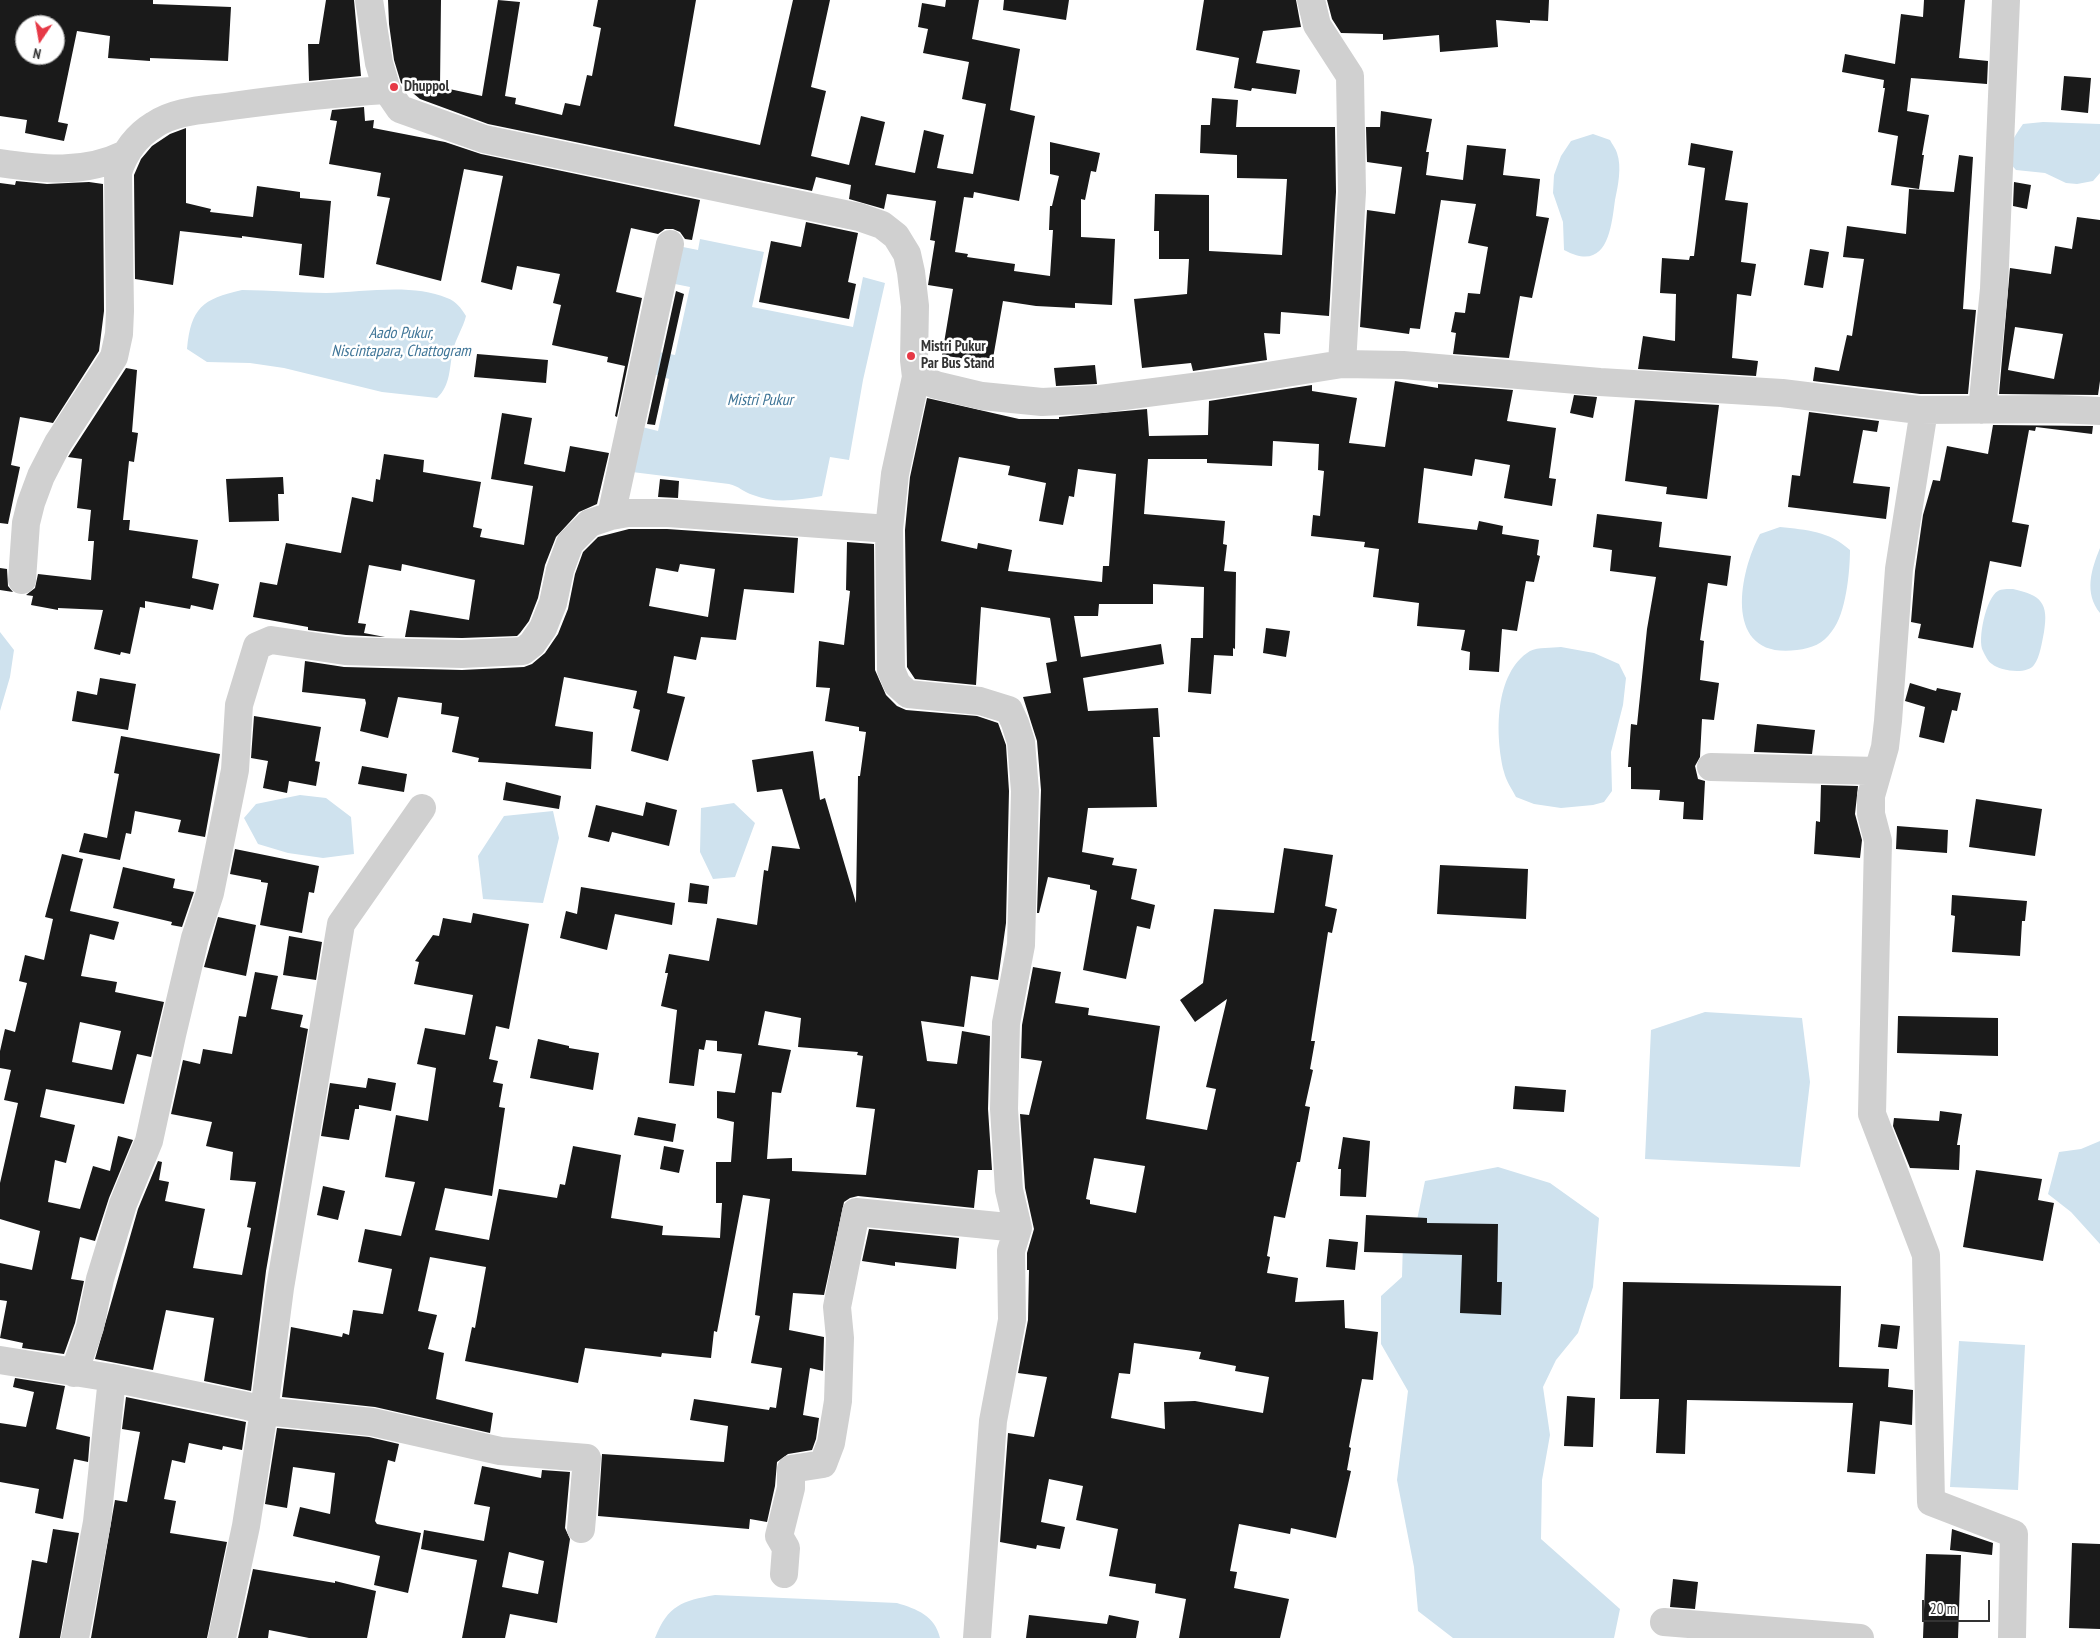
<!DOCTYPE html>
<style>
body{margin:0}
#map{position:relative;width:2100px;height:1638px;overflow:hidden;background:#fff;font-family:"PT Sans Narrow",sans-serif}
canvas{display:block}
.north{position:absolute;left:15px;top:15px;width:50px;height:50px;box-sizing:border-box;background:#fff;border:1px solid #adadad;border-radius:50%;rotate:192deg;font-size:14px;font-weight:700;line-height:20px;text-align:center;color:#333}
.north::after{content:'';display:block;margin:auto;width:18px;height:22px;background:#e63946;clip-path:polygon(50% 0,100% 100%,50% 72%,0 100%)}
.scale{position:absolute;left:1922px;top:1600px;width:68px;height:22px;box-sizing:border-box;border:2px solid #333;border-top:0;padding-left:6px;font-size:15px;line-height:18px;white-space:nowrap;color:#333;-webkit-text-stroke:4px #fff;paint-order:stroke}
</style>
<div id="map">
<canvas width="2100" height="1638"></canvas>
<div class="north">N</div>
<div class="scale">20 m</div>
</div>
<script>
const g = document.querySelector('canvas').getContext('2d');
g.lineJoin = 'round';
function fillPath(path, color) { g.fillStyle = color; g.fill(path, 'evenodd'); }
function strokePath(path, color, width, dash) { g.strokeStyle = color; g.lineWidth = width; g.lineCap = dash ? 'butt' : 'round'; g.setLineDash(dash || []); g.stroke(path); }
function write(font, color, halo, rows, align = 'center') {
  g.font = font + ' "PT Sans Narrow",sans-serif'; g.lineWidth = 5; g.setLineDash([]); g.textBaseline = 'middle'; g.strokeStyle = halo; g.fillStyle = color; for (const [text, x, y, turn = 0] of rows) {
    g.save(); g.translate(x, y); g.rotate((+turn || 0) * Math.PI / 180); g.textAlign = isNaN(turn) ? turn : align; if (halo) g.strokeText(text, 0, 0); g.fillText(text, 0, 0); g.restore();
  }
}
fillPath(new Path2D(`
 M2043,122L2100,124V173L2093,181L2077,184L2066,183L2045,173L2016,170C2002,155 2013,138 2023,124Z
 M1593,134L1610,140C1612,144 1616,149 1617,153C1622,167 1618,186 1615,200C1611,230 1607,273 1564,250L1563,222L1553,193L1554,175L1561,156L1571,141Z
 M700,239L764,252L752,307L853,327L863,277L885,283L863,380L849,460L830,457L822,496C797,500 776,504 753,495C743,492 739,486 729,484L624,471L634,425L658,431L669,379L648,372L653,351L675,355L690,287L670,283L678,246L698,250Z
 M242,290C270,290 298,293 326,293C363,292 413,283 447,298C456,301 461,308 466,316C463,328 456,338 453,350C449,368 451,385 437,398L382,392L284,368L250,363L207,362L187,349C191,308 202,299 242,290Z
 M1780,527C1807,530 1829,531 1850,550C1850,571 1846,614 1832,631C1823,644 1812,648 1797,650C1723,660 1738,575 1760,534Z
 M2100,548V613C2084,593 2091,570 2100,548Z
 M2013,589C2041,595 2049,603 2044,632C2042,642 2040,657 2034,665C2027,675 2000,671 1992,664C1988,662 1985,655 1983,651C1977,641 1986,597 1998,591C2001,589 2008,589 2013,589Z
 M0,632L14,650L10,677L0,711Z
 M1561,647L1594,653L1619,664L1626,678L1623,705L1611,752L1612,791L1604,802L1593,805L1561,808L1534,804L1516,797C1512,789 1506,781 1504,772C1495,736 1494,673 1530,651C1538,647 1552,648 1561,647Z
 M300,795L326,798L351,817L354,854L323,858L288,853L258,844L244,818L256,804Z
 M734,803L755,823L735,877L713,879L700,852L701,808Z
 M553,811L559,838L543,903L483,899L478,856L504,816Z
 M1705,1012L1802,1018L1810,1082L1800,1167L1645,1159L1651,1030Z
 M2100,1141V1244L2071,1212L2048,1194L2059,1152L2081,1149Z
 M1498,1167L1550,1183L1599,1218L1593,1287L1578,1333L1556,1360L1543,1387L1550,1435L1542,1480L1541,1539L1620,1609L1614,1638H1453L1418,1611L1414,1567L1397,1480L1408,1391L1381,1344V1296L1402,1277L1403,1241L1417,1220L1425,1181Z
 M1959,1341L2025,1345L2018,1490L1950,1487Z
 M715,1595L897,1603C917,1609 935,1616 940,1638H655C668,1605 682,1601 715,1595Z`), '#cfe2ee');
fillPath(new Path2D(`
 M0,0H153V4L231,7L228,61L150,58V61L108,58L110,36L77,31L58,122L68,124L64,141L25,133L27,120L0,116ZM25,25H55V55H25Z
 M326,0H354L361,76L309,81L308,44H319Z
 M388,0H441L440,87L482,96L498,0L520,2L505,96L516,98L515,104L562,115L565,103L580,106L587,75L592,76L601,28L593,26L598,0H696L674,126L760,145L793,0H830L811,87L826,91L811,156L849,165L861,116L885,122L875,165L915,173L924,130L944,135L937,168L973,174L986,104L962,99L969,62L923,53L928,29L918,27L922,3L945,7L946,0H979L972,39L1020,49L1010,110L1035,116L1019,201L974,192L973,198L964,197L955,252L968,254L967,257L1015,264L1014,271L1050,276L1053,230H1049L1050,206H1052L1059,176L1050,174V142L1100,153L1096,172L1091,171L1085,200L1081,199V237L1115,239L1112,305L1075,303V308L1036,306L1003,301L992,364L942,355L953,289L928,285L935,241L930,240L936,201L887,194L884,209L849,199L851,185L816,177L812,191L488,124L420,99L401,83L394,60L389,24Z
 M1004,0H1069L1066,20L1003,10Z
 M1204,0H1296L1301,27L1263,31L1256,63L1300,70L1296,94L1252,88L1251,91L1234,88L1239,58L1196,50Z
 M1327,0H1549L1548,21L1530,20V23L1496,20L1498,47L1440,52L1439,35L1383,40V34L1341,33L1332,19Z
 M1924,0H1965L1959,58L1988,61L1987,84L1911,78L1907,111L1929,115L1922,155H1924L1919,189L1891,185L1898,136L1878,132L1885,88H1883L1884,80L1842,72L1845,54L1895,64L1901,14L1923,17Z
 M2064,76L2091,78L2088,113L2061,110Z
 M1212,98L1238,100L1236,127H1335L1336,192L1329,316L1281,312L1280,334L1264,333L1267,360L1193,371L1191,363L1142,368L1134,299L1187,294L1189,259H1159V231H1154L1155,194L1209,195V251L1282,255L1287,179L1237,178V155L1200,153L1201,125H1210Z
 M364,107L365,121L374,120L373,128L445,142L481,154L700,200L692,240L685,239L680,232L673,229H665L658,234L631,228L616,292L642,298L617,417L615,416L625,366L607,362L608,357L552,345L561,305L553,303L560,274L517,266L512,290L481,282L503,176L464,169L441,281L376,264L390,198L377,196L381,173L329,164L337,121L330,120L332,110Z
 M1381,111L1432,119L1426,152H1429L1426,175L1463,180L1467,145L1506,149L1503,175L1540,179L1536,216L1549,218L1532,298L1520,296L1509,358L1453,354L1456,333L1451,332L1455,312L1465,313L1468,293L1480,294L1488,247L1468,243L1476,204L1441,200L1420,329L1410,328L1409,334L1360,327L1367,210L1395,214L1402,167L1367,162L1366,127H1380Z
 M186,128V203L211,209L210,212L253,217L257,186L300,192V198L331,201L324,278L299,275L302,244L242,236V238L180,231L173,285L135,279L134,175L141,159L152,146L170,134Z
 M1691,143L1733,151L1725,200L1748,203L1741,262L1756,264L1751,296L1737,294L1732,358L1758,361L1756,376L1638,369L1643,336L1675,341L1676,294L1660,293L1662,258L1689,260L1690,256H1694L1705,168L1688,165Z
 M1959,155L1973,157L1963,309L1976,310L1968,394H1920L1813,381L1815,367L1839,371L1847,335L1852,336L1864,259L1843,257L1847,226L1906,234L1909,189L1954,192Z
 M16,181L47,184L89,182L103,184L104,311L99,351L53,423L20,417L11,465L20,467L8,524L0,523V183L15,185Z
 M2014,182L2031,185L2027,209L2013,206Z
 M2077,217L2100,220V381L2098,395L1999,394L2010,268L2051,274L2055,246L2072,249ZM2015,327L2063,334L2054,379L2008,370Z
 M806,222L858,233L848,282L856,284L849,319L759,302L771,241L801,247Z
 M1810,249L1829,252L1823,288L1804,285Z
 M676,291L684,294L655,425L647,424Z
 M477,354L548,360L546,383L474,377Z
 M1095,365L1097,384L1056,386L1054,368Z
 M126,368L137,370L132,432L138,433L134,462L129,461L123,520H130L129,530L198,540L192,578L219,584L213,610L191,605L190,609L145,601V608L140,607L130,654L121,652L120,655L94,649L103,610L58,608V610L31,605L33,596L26,595L35,588L38,574L91,580L94,541H88L91,510L77,508L82,459L68,457Z
 M1395,381L1438,388V384L1513,390L1507,421L1556,428L1549,478L1556,479L1552,506L1504,498L1510,465L1475,459L1472,476L1424,468L1418,523L1477,530L1479,521L1503,526L1502,534L1539,540L1537,555L1540,556L1534,582L1526,581L1517,631L1502,629L1499,672L1469,670L1470,652L1461,650L1465,630L1417,626L1419,603L1373,597L1379,549L1364,547L1365,542L1311,536L1313,515L1320,516L1324,471L1318,470L1319,444L1273,441L1272,466L1207,463V459H1148L1144,514L1225,521L1223,544L1227,545L1224,571L1236,572L1235,649L1233,648V656L1214,655L1211,694L1188,692L1191,638H1203L1204,587L1153,584V604H1099L1098,616H1074L1081,657L1161,644L1164,664L1083,678L1088,711L1158,708L1160,737H1153L1157,807L1088,808L1082,852L1114,858L1112,865L1137,869L1131,899L1155,905L1150,929L1137,926L1126,979L1083,970L1097,891L1090,889V885L1048,877L1039,913H1037L1041,790L1037,741L1023,697L1051,693L1046,663L1057,661L1050,618L981,607L976,685L915,679L907,667L905,530L910,477L927,398L1019,419H1059V417L1147,409L1149,436L1208,435L1209,401L1312,385V391L1357,398L1349,443L1385,447ZM959,457L1010,466L1008,475L1046,483L1039,521L1063,525L1069,496L1074,497L1078,469L1116,474L1109,566H1103L1102,582L1008,571L1012,550L978,543L977,549L941,541Z
 M1574,395L1597,397L1593,418L1570,413Z
 M1635,400L1719,405L1707,499L1666,494L1667,487L1625,481Z
 M1809,412L1879,421L1877,432L1863,430L1853,483L1890,487L1886,519L1788,507L1792,475L1800,476Z
 M502,413L532,418L524,464L565,472L570,446L609,453L597,504L579,512L556,537L545,565L538,598L529,621L520,633L517,636L462,638L405,637L410,610L469,620L475,580L402,564L401,571L369,565L358,623L366,624L364,633L385,637L346,635L308,630V627L253,617L260,582L277,585L286,543L341,553L352,497L373,502L376,479L380,480L384,454L424,460L423,472L481,482L473,527L482,529L480,537L524,545L533,486L491,479Z
 M1993,425L2093,426L2092,434L2036,427L2035,431L2029,430L2012,522L2029,525L2021,567L1990,561L1973,648L1918,638L1921,624L1911,622L1915,571L1923,515L1933,480L1940,481L1947,446L1988,454Z
 M283,477L284,494H278L279,521L229,522L226,479Z
 M660,479L679,481L678,498L658,497Z
 M1597,514L1662,522L1659,547L1731,556L1727,586L1708,583L1700,640L1704,641L1700,680L1719,683L1714,720L1702,719L1700,757L1695,766L1698,779L1705,781L1703,820L1683,819L1684,802L1659,800L1660,790L1631,789V767H1628L1631,724L1637,725L1647,629L1656,577L1610,571L1612,550L1593,547Z
 M629,529H667L798,538L794,593L744,589L736,640L701,637L696,660L674,656L667,693L685,697L668,761L631,751L640,710L633,708L637,691L564,677L555,726L593,732L591,769L478,762L479,758L452,752L459,717L441,714L442,703L398,697L388,738L360,731L366,703L365,699L302,692L305,661L344,667L462,670L524,667L532,664L545,653L558,634L568,609L575,574L583,552L598,537ZM680,564L715,569L708,617L649,606L656,568L678,572Z
 M847,542L874,544L875,670L886,695L897,706L906,710L977,716L998,723L1006,745L1009,791L1006,923L998,980L971,976L964,1027L921,1021L927,1061L957,1064L962,1031L990,1036L988,1109L992,1170H978L974,1208L858,1196L850,1198L844,1202L824,1295L793,1293L789,1330L824,1337L823,1371L810,1368L803,1415L819,1418L816,1439L812,1450L788,1454L777,1462L775,1486L767,1522L750,1519L749,1529L598,1516L602,1454L724,1462L728,1426L690,1420L694,1399L769,1410L770,1407L776,1408L782,1368L751,1363L760,1316L755,1315L770,1199L743,1195L717,1332L714,1331L711,1358L662,1353L661,1357L585,1348L578,1383L465,1361L472,1327L475,1328L486,1267L430,1257L418,1311L437,1315L428,1349L444,1353L436,1399L493,1413L490,1433L375,1407L282,1397L291,1327L342,1337L343,1333L349,1335L353,1310L383,1314L392,1269L358,1262L365,1229L401,1236L415,1182L385,1177L396,1115L428,1121L436,1068L417,1064L425,1028L465,1035L473,995L414,984L419,962L415,961L433,935L439,936L443,918L471,923L473,913L529,924L509,1029L496,1026L489,1059L498,1061L493,1082L503,1084L499,1107L505,1108L492,1196L445,1188L435,1230L489,1240L499,1189L557,1198L560,1184L565,1185L573,1146L621,1155L611,1218L663,1226L662,1235L720,1238L722,1203H716V1162H731L734,1122L717,1118V1091L735,1093L742,1054L717,1051V1041L706,1040L704,1050L699,1049L694,1086L669,1083L677,1010L661,1006L668,973H665L669,954L709,961L717,918L757,925L764,870L768,871L772,846L800,849L782,789L757,792L752,760L813,751L820,800L825,798L856,903L858,776H860L866,732L859,731V727L825,721L830,688L816,687L819,641L844,645L850,591L846,590ZM765,1011L801,1018L798,1047L858,1052L857,1055L863,1056L856,1107L875,1109L866,1175L792,1171V1158L767,1159L772,1092L781,1093L791,1050L758,1045Z
 M0,568L7,569L8,586L13,592L0,590Z
 M1266,628L1290,631L1286,657L1263,653Z
 M100,678L136,684L128,730L72,721L77,691L97,695Z
 M1910,683L1936,691L1937,688L1961,693L1957,711L1952,710L1944,743L1919,737L1925,707L1905,701Z
 M254,716L321,727L315,761L320,762L316,786L289,781L287,793L263,788L268,761L251,758Z
 M1757,724L1815,730L1812,754L1754,752Z
 M121,736L220,754L205,837L178,832L181,820L135,811L131,834L126,833L120,860L79,852L84,833L107,838L119,774L114,773Z
 M362,766L407,774L404,792L358,784Z
 M506,782L561,796L559,809L503,800Z
 M1821,785L1858,786L1855,814L1862,840L1860,858L1814,854L1816,821L1820,822Z
 M1976,799L2042,809L2035,856L1969,847Z
 M646,802L677,810L669,846L612,832L609,842L588,837L596,805L643,816Z
 M1897,826L1948,830L1947,853L1896,849Z
 M1284,848L1333,855L1325,906L1337,909L1332,933L1328,932L1311,1041H1315L1310,1069L1313,1070L1305,1106L1310,1107L1300,1162H1297L1285,1218L1274,1216L1267,1256L1270,1257L1267,1273L1298,1278L1295,1302L1344,1300L1345,1328L1378,1332L1373,1380L1362,1379L1349,1447L1351,1448L1347,1470L1351,1471L1336,1538L1291,1528L1290,1534L1239,1524L1230,1571L1237,1572L1234,1588L1289,1599L1280,1638H1179L1186,1599L1155,1593L1156,1584L1109,1576L1118,1529L1076,1520L1083,1486L1049,1479L1041,1522L1065,1527L1060,1549L1037,1545L1036,1549L1000,1542L1008,1433L1034,1437L1047,1377L1018,1373L1028,1320L1029,1270H1027V1253L1034,1229L1025,1188L1020,1114L1029,1115L1042,1061L1021,1058L1022,1025L1033,967L1061,972L1055,1003L1089,1008L1088,1015L1160,1026L1146,1119L1207,1130L1216,1089L1206,1087L1227,999L1195,1022L1180,1000L1203,983L1214,909L1274,913ZM1094,1158L1145,1166L1136,1213L1090,1204V1200L1086,1199ZM1134,1343L1201,1352L1199,1359L1236,1366L1235,1371L1269,1377L1263,1413L1195,1401L1164,1402L1165,1429L1111,1418L1119,1373L1130,1374Z
 M235,849L319,866L314,893L309,892L302,933L260,925L268,883L261,882V880L230,874Z
 M62,854L83,859L70,911L119,922L114,940L90,934L81,976L117,982L115,992L164,1002L151,1057L137,1054L124,1104L46,1089L40,1117L75,1125L66,1163L55,1160L48,1202L80,1209L93,1166L110,1171L118,1136L133,1140L109,1198L95,1241L80,1237L71,1279L84,1281L75,1323L64,1354L22,1348L23,1343L0,1338L7,1301L0,1300V1263L32,1270L40,1231L0,1219V1183L18,1103L4,1100L11,1070L0,1068V1051L5,1029L15,1032L27,983L19,981L25,955L44,960L53,919L45,917ZM80,1022L121,1031L112,1070L72,1062Z
 M1440,865L1528,869L1526,919L1437,914Z
 M123,867L175,879L173,888L194,892L182,927L171,925L172,922L113,908Z
 M690,883L709,886L707,904L688,902Z
 M581,887L675,903L672,925L615,914L607,950L560,938L566,911L577,914Z
 M1952,895L2027,901L2025,921H2022L2020,956L1952,952L1955,916L1951,915Z
 M218,917L256,925L246,976L204,967Z
 M289,936L322,942L316,980L283,975Z
 M255,972L278,976L271,1009L303,1015L300,1027L308,1029L266,1271L251,1391L204,1381L214,1318L166,1310L153,1370L95,1359L138,1209L158,1161L162,1162L159,1180L169,1182L165,1201L205,1209L193,1268L242,1275L251,1228L247,1227L256,1182L230,1180L233,1152L206,1146L212,1122L171,1114L183,1060L200,1064L203,1049L232,1054L239,1016L246,1017Z
 M1898,1016L1998,1018V1056L1897,1053Z
 M538,1039L569,1046V1048L599,1053L593,1090L530,1078Z
 M368,1078L396,1083L391,1111L359,1105V1109H355L349,1140L321,1136L330,1083L366,1088Z
 M1515,1086L1566,1090L1564,1112L1513,1109Z
 M1940,1111L1962,1114L1957,1145H1960L1959,1170L1910,1168L1893,1126L1894,1118L1939,1121Z
 M638,1117L676,1124L673,1142L634,1135Z
 M1343,1137L1370,1141L1366,1197L1340,1196L1341,1169H1338Z
 M664,1146L684,1150L679,1173L660,1169Z
 M1976,1170L2042,1179L2038,1200L2054,1203L2043,1261L1963,1247Z
 M323,1186L345,1191L338,1220L317,1215Z
 M1366,1215L1427,1218V1223L1498,1224L1497,1282H1502L1501,1315L1460,1313L1462,1255L1364,1252Z
 M869,1229L959,1238L956,1269L895,1262V1266L862,1261Z
 M1329,1239L1358,1242L1355,1270L1326,1267Z
 M1623,1282L1841,1286L1839,1367L1889,1369L1888,1387L1913,1390L1912,1425L1880,1421L1875,1474L1847,1472L1853,1403L1687,1400L1685,1454L1656,1453L1659,1399H1620Z
 M1881,1324L1900,1326L1897,1349L1878,1347Z
 M15,1378L65,1386L56,1429L90,1437L88,1462L74,1459L63,1519L35,1513L39,1489L0,1482V1423L26,1427L34,1392L13,1387Z
 M1567,1396L1595,1398L1593,1447L1564,1446Z
 M126,1397L246,1422L242,1450L223,1446L222,1450L189,1443L185,1463L172,1460L164,1499L176,1501L170,1533L227,1542L207,1638H91L115,1500L127,1502L140,1432L122,1429Z
 M277,1428L369,1437L399,1444L395,1462L388,1460L375,1521L377,1524L421,1533L408,1593L374,1585L380,1556L293,1536L300,1507L330,1514L335,1473L293,1467L287,1508L265,1504Z
 M482,1466L541,1478L542,1470L570,1472L565,1528L570,1539L557,1623L510,1614L505,1638H462L477,1560L421,1549L424,1530L484,1541L490,1507L474,1504ZM509,1552L544,1561L538,1594L502,1587Z
 M53,1529L79,1533L60,1638H19L32,1560L47,1563Z
 M1952,1529L1993,1543L1992,1555L1950,1550Z
 M2072,1543L2100,1544V1629L2069,1628Z
 M1926,1554L1961,1555L1958,1638H1923Z
 M253,1569L335,1583V1581L376,1591L367,1638H309L269,1630L268,1638H238Z
 M1673,1579L1698,1582L1695,1609L1670,1607Z
 M1029,1615L1107,1624L1109,1615L1139,1621L1136,1638H1026Z`), '#1a1a1a');
strokePath(new Path2D(`
 M369,0L379,63L387,90L400,109L484,139L859,217L882,225L896,236L907,254L911,272L915,306L914,360L916,377L895,474L889,529L891,670L897,684L908,694L980,701L1009,710L1015,723L1021,742L1025,791L1021,945L1006,1023L1004,1109L1009,1190L1018,1228L1011,1251L1012,1320L993,1421L977,1638
 M1311,0L1317,25L1350,76L1352,192L1342,364
 M0,163C41,169 85,174 123,155
 M916,377L936,385L982,396L1042,402L1100,399L1224,383L1342,364L1403,365L1600,382L1782,393L1919,410L2058,409L2100,411
 M1924,410L1899,569L1888,721L1885,747L1871,796V814L1878,841L1872,1114L1926,1255L1931,1502L2014,1534L2012,1638
 M1982,410L1994,289L2006,0
 M611,516L670,244
 M22,580L26,523L31,503L41,476L58,443L114,357L119,334L120,311L118,172C125,151 136,136 154,125C176,110 206,110 232,106C283,99 335,93 387,90
 M1711,767L1877,771
 M0,1360L112,1378L247,1406L264,1411L372,1422L500,1451L587,1458L581,1529
 M74,1373L90,1327L100,1279L123,1204L149,1141L172,1035L195,938L210,893L235,770L239,705L257,646L271,640L345,651L379,652L462,654L523,651L532,644L543,628L553,603L560,570L570,543L590,523L611,516L628,513H668L889,529
 M784,1574L786,1548L779,1536L791,1488V1469L823,1464L831,1443L838,1401L840,1338L837,1307L856,1212L1018,1228
 M1664,1622L1860,1638
 M75,1638L97,1522L112,1378
 M222,1638L246,1526L264,1411L280,1288L341,924L422,808`), '#d0d0d0', 28);
for (const [x, y, r, color] of [
 [394,87,5,"#e63946"],
 [911,356,5,"#e63946"]
]) { const dot = new Path2D(); dot.arc(x, y, r, 0, 2 * Math.PI); g.fillStyle = color; g.fill(dot); strokePath(dot, '#fff', 2); }
write('bold 15px', '#333', '#fff', [
 ["Dhuppol",404,87],
 ["Mistri Pukur",921,347],
 ["Par Bus Stand",921,364]
], 'left');
write('italic 16px', '#3f7597', '#fff', [
 ["Aado Pukur,",401,333],
 ["Niscintapara, Chattogram",401,351],
 ["Mistri Pukur",760,400]
]);
</script>
